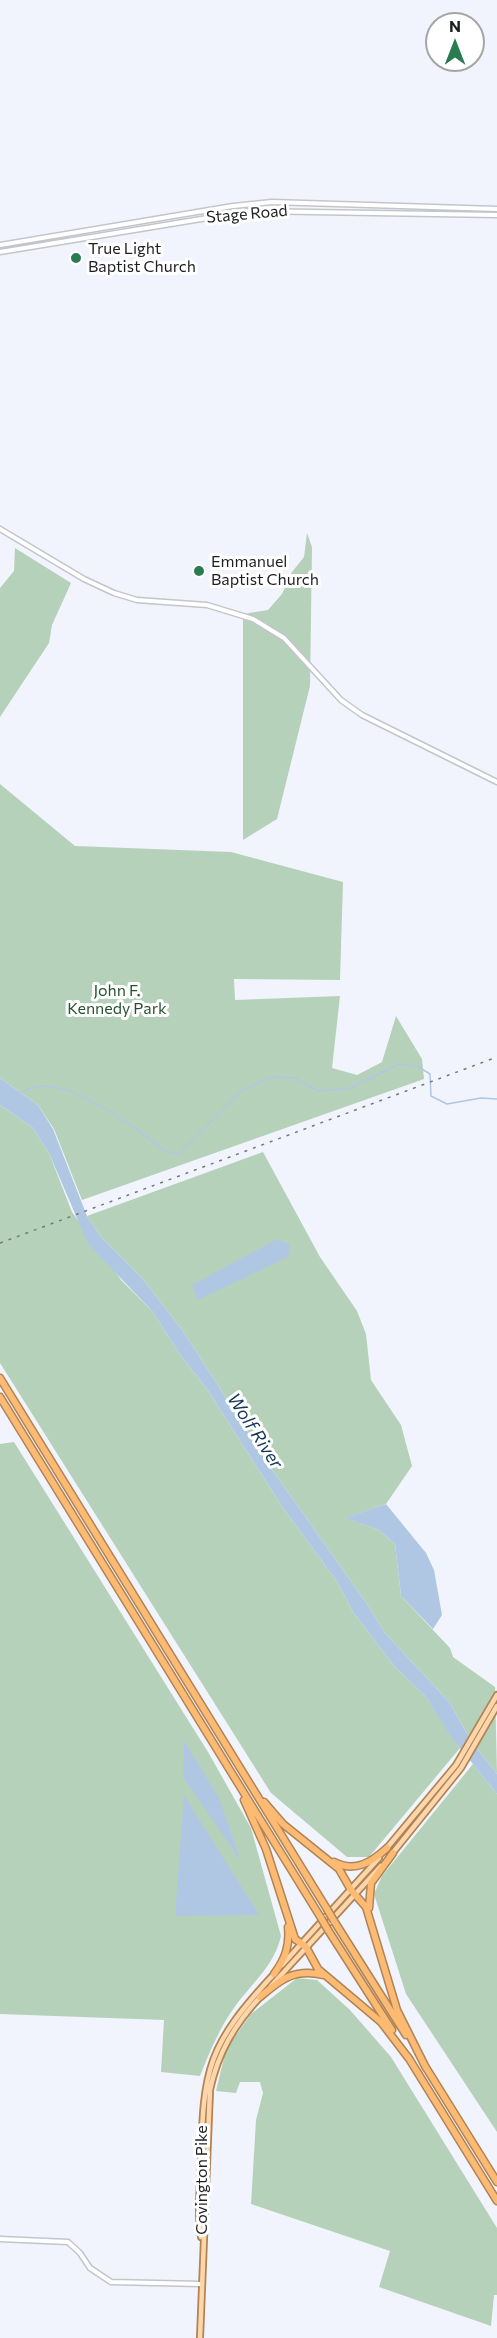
<!DOCTYPE html>
<style>
body{margin:0}
#map{position:relative;width:497px;height:2338px;overflow:hidden;background:#f1f4fc;font-family:Commissioner,sans-serif}
canvas{display:block}
.north{position:absolute;left:425px;top:12px;width:60px;height:60px;box-sizing:border-box;background:#fff;border:2px solid #a5a5a6;border-radius:50%;rotate:0deg;font-size:16px;font-weight:700;line-height:24px;text-align:center;color:#1e1f21}
.north::after{content:'';display:block;margin:auto;width:21px;height:27px;background:#277d50;clip-path:polygon(50% 0,100% 100%,50% 72%,0 100%)}
</style>
<div id="map">
<canvas width="497" height="2338"></canvas>
<div class="north">N</div>
</div>
<script>
const g = document.querySelector('canvas').getContext('2d');
g.lineJoin = 'round';
function fillPath(path, color) { g.fillStyle = color; g.fill(path, 'evenodd'); }
function strokePath(path, color, width, dash) { g.strokeStyle = color; g.lineWidth = width; g.lineCap = dash ? 'butt' : 'round'; g.setLineDash(dash || []); g.stroke(path); }
function write(font, color, halo, rows, align = 'center') {
  g.font = font + ' Commissioner,sans-serif'; g.lineWidth = 6; g.setLineDash([]); g.textBaseline = 'middle'; g.strokeStyle = halo; g.fillStyle = color; for (const [text, x, y, turn = 0] of rows) {
    g.save(); g.translate(x, y); g.rotate((+turn || 0) * Math.PI / 180); g.textAlign = isNaN(turn) ? turn : align; if (halo) g.strokeText(text, 0, 0); g.fillText(text, 0, 0); g.restore();
  }
}
fillPath(new Path2D(`
 M307,533L312,547L310,686L277,819L243,840V614L268,610L282,594L292,572L304,557Z
 M15,548L71,583L52,625L49,643L0,717V588L14,571Z
 M0,784L75,846L231,852L343,882L340,980L234,979L235,1000L340,996L332,1068L357,1075L382,1062L396,1016L422,1059L424,1079L82,1200L54,1129L38,1105L0,1078Z
 M0,1105L32,1127L49,1153L72,1212L121,1280L152,1311L181,1356L207,1389L283,1508L338,1583L353,1612L395,1667L425,1696L460,1748L369,1857H347L271,1793L0,1363Z
 M263,1152L320,1257L357,1311L366,1334L371,1380L401,1425L412,1466L386,1504L346,1518L379,1530L395,1544L401,1596L450,1648L453,1657L495,1687L497,1774L470,1739L450,1703L385,1633L367,1604L271,1468L183,1331L142,1278L102,1238L87,1216Z
 M14,1442L208,1752L251,1828L281,1936C274,1966 253,1982 236,2005C220,2027 210,2051 200,2076L161,2072L164,2020L0,2014V1444Z
 M473,1764L497,1794V2132L406,1994L374,1894L382,1876Z
 M297,1978L317,1980L350,2010L391,2057L497,2228V2295H494L491,2326L379,2287L390,2251L251,2204L256,2120L263,2093L260,2082H240L236,2093L216,2091L226,2049L251,2014Z`), '#b6d1ba');
fillPath(new Path2D(`
 M0,1078L38,1105L53,1129L87,1216L102,1238L142,1278L183,1331L271,1468L367,1604L385,1633L450,1703L470,1739L497,1774V1794L452,1738L425,1696L395,1667L353,1612L338,1583L283,1508L207,1389L181,1356L152,1311L88,1244L49,1153L32,1127L0,1105Z
 M277,1239L290,1245L288,1257L198,1300L192,1285Z
 M386,1504L426,1553L434,1570L442,1615L433,1629L401,1596L395,1544L379,1530L345,1518Z
 M184,1741L219,1798L241,1861L183,1777Z
 M184,1795L259,1915L175,1916Z`), '#b0c7e3');
strokePath(new Path2D(`
 M20,1093C54,1070 110,1111 139,1131C152,1139 163,1154 179,1154L241,1091L272,1077L295,1078L319,1091L350,1088L399,1064L417,1066L430,1074L431,1096L447,1104L481,1098L497,1099`), '#b0c7e3', 1.5);
const secondary = new Path2D(`
 M0,245L233,206L272,202L497,209
 M0,252L250,211L497,215
 M0,529L84,579L114,593L137,600L207,605L253,619L284,638L341,700L362,715L497,782
 M0,2239L68,2242L80,2253L90,2268L111,2282L201,2284`);
const primary = new Path2D(`
 M386,1849L456,1765L497,1695
 M391,1855L461,1768L497,1706
 M282,1965L379,1858
 M271,1986L381,1866
 M201,2237C197,2213 200,2187 201,2163C203,2067 208,2045 274,1974
 M200,2338L210,2090C218,2052 235,2024 261,1996`);
const motorway = new Path2D(`
 M0,1378L327,1909
 M0,1397L321,1918
 M244,1800L266,1849L295,1939L306,1947L318,1969L381,2022L410,2060
 M264,1802L283,1824L339,1869L351,1890L366,1907L397,2010L426,2068
 M334,1862C355,1873 372,1862 387,1848
 M369,1908L371,1883L393,1853
 M334,1921L406,2035
 M328,1930L392,2030
 M274,1974C285,1959 290,1946 288,1927
 M260,1997C281,1979 295,1968 323,1975
 M408,2057L497,2201
 M425,2066L497,2182`);
strokePath(secondary, '#c2c6cc', 7);
strokePath(primary, '#af8456', 8);
strokePath(motorway, '#af8456', 9);
strokePath(secondary, '#fff', 4);
strokePath(primary, '#fed6aa', 4.5);
strokePath(motorway, '#fdba72', 6);
strokePath(new Path2D(`
 M0,1243L497,1057`), '#76787c', 1.5, [3, 6]);
const motorwayBridge = new Path2D(`
 M327,1909L334,1921
 M321,1918L328,1930`);
strokePath(motorwayBridge, '#af8456', 9, []);
strokePath(motorwayBridge, '#fdba72', 6);
for (const [x, y, r, color] of [
 [76,258,6,"#277d50"],
 [199,571,6,"#277d50"]
]) { const dot = new Path2D(); dot.arc(x, y, r, 0, 2 * Math.PI); g.fillStyle = color; g.fill(dot); strokePath(dot, '#fff', 2); }
write('16px', '#1e1f21', '#fff', [
 ["Stage Road",247,214,-5],
 ["Covington Pike",202,2180,-90]
]);
write('16px', '#1e1f21', '#fff', [
 ["True Light",88,249],
 ["Baptist Church",88,267],
 ["Emmanuel",211,562],
 ["Baptist Church",211,580]
], 'left');
write('16px', '#255330', '#fff', [
 ["John F.",117,991],
 ["Kennedy Park",117,1009]
]);
write('italic 18px', '#14365b', '#fff', [
 ["Wolf River",255,1431,57]
]);
</script>
